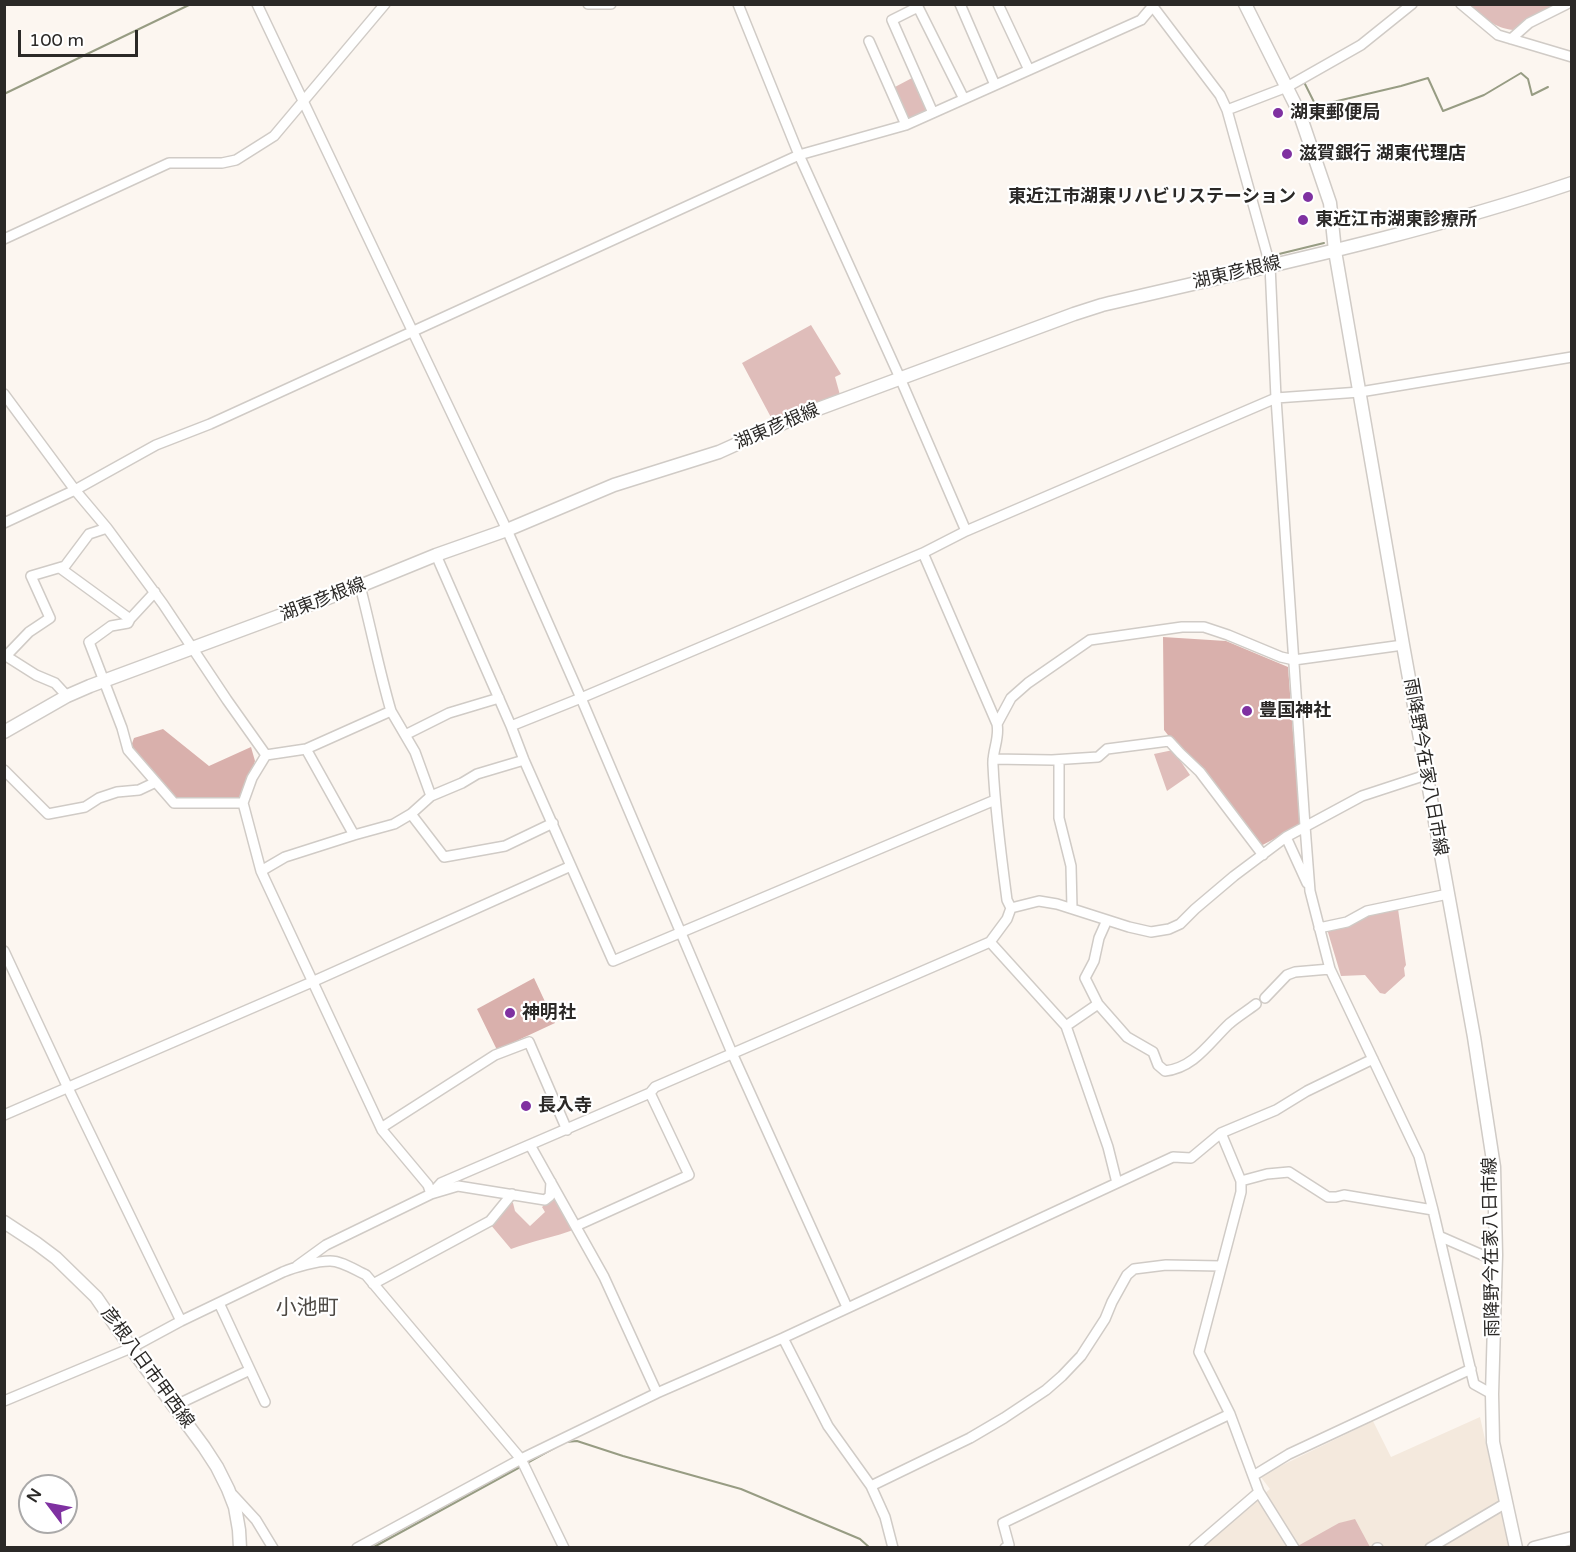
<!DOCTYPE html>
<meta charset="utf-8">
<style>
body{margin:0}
#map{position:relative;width:1576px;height:1552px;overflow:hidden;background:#fcf6f0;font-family:"Varela Round",sans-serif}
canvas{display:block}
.frame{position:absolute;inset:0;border:6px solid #2b2927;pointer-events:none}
.north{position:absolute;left:18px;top:1474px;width:60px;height:60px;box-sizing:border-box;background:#fff;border:2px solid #aaa9a9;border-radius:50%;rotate:302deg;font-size:16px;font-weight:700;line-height:24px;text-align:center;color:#2b2927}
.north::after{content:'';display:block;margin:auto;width:21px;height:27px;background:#7f31a1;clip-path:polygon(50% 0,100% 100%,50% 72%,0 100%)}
.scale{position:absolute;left:18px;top:30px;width:120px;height:27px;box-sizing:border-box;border:3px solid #2b2927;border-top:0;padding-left:8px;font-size:18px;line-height:21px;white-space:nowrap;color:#2b2927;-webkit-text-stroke:4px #fff;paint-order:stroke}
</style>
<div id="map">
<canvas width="1576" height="1552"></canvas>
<div class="frame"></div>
<div class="north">N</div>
<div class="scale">100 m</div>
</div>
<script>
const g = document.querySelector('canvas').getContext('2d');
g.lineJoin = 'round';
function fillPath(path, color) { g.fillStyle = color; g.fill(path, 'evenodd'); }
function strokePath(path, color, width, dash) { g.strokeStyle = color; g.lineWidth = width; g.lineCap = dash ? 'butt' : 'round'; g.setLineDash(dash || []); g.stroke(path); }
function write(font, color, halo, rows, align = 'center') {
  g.font = font + ' "Varela Round","Noto Sans JP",sans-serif'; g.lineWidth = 4.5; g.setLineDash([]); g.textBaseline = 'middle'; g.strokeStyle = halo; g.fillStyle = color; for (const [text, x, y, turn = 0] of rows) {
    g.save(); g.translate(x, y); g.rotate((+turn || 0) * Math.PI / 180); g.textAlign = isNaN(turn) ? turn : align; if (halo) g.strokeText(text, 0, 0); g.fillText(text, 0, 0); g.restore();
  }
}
fillPath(new Path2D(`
 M1480,1417L1509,1547L1199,1548L1270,1489L1260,1476L1373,1421L1391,1457Z`), '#f4e9dd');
fillPath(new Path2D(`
 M1471,5H1558L1520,24L1513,30C1494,28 1484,17 1471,5Z
 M912,78L927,108L925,112L907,119L893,88Z
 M811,325L841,374L835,377L840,395L774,423L742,363Z
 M1173,750L1190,775L1167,791L1154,754Z
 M1398,909L1406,965L1404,968L1405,976L1385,994L1380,993L1365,975L1341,976L1327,929L1364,916Z
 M550,1200H559L576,1229C555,1237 532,1241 511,1249L490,1224L508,1202L513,1203L515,1211L530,1226L545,1212L542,1207Z
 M1355,1519L1370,1547H1296L1339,1523Z`), '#dfbdba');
fillPath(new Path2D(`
 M1163,637L1226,641L1288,667L1300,825L1257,848L1164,730Z
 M163,729L209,766L251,747L255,761L242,801L174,800L130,749L134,738Z
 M534,978L555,1023L497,1050L477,1009Z`), '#d9b0ac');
strokePath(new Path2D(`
 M1304,82L1316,106L1401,86L1428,78L1443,111L1484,95L1521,73L1528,79L1532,95L1548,87
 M4,94L191,4
 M1279,254L1324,243
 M566,1442L577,1441L623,1456L741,1489L860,1539L870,1548
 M527,1463L556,1447
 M372,1548L522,1466`), '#979c83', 2);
const minor = new Path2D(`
 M257,4L507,530L581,698L732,1053L847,1307
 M588,4H611
 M738,4L799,155L900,378L966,531
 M960,4L995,85
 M998,4L1029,70
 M1151,4L1220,95L1227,110L1270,265L1276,398L1305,826L1310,891L1330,969L1419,1156L1433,1210L1474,1384L1492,1394
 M1461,4L1498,35L1572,57
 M1511,39L1529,23L1567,4
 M869,41L906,125
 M1227,110L1287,87L1361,45L1412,4
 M933,113L892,20L918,7L964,99
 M4,239L169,163H222L236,160L274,136L385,4
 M4,394L75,490L107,528L163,604L227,700L266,755
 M4,523L75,490L156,445L210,424L799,155L906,125L1141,20L1152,7
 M436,555L511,726L524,760L613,961L995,800
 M60,568L130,619L155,592
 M130,619L128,623L111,626L89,642L122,728L128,750L174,803H243
 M67,696L55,683L36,675L6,656L29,632L50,618L31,576L65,566L89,534L107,528
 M391,711L415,752L431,796L411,814L444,857L505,846L553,823
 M997,724L1011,698L1028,683L1090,640L1182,627H1204L1228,635L1281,657L1294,660L1403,645
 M511,726L581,698L923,553L966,531L1276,398L1360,392L1572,357
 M405,735L449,713L499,698
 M306,749L354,835L394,824L411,814
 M266,755L252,778L243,803L261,871L382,1130L428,1185L431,1194
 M266,755L306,749L391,711C379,670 371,628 360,586
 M993,759L1052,760L1098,757L1107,749L1169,741L1180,753L1200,772L1263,855
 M1059,760V818L1071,866L1072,908
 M4,770L48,814L85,807L99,798L117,792L139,790L156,782
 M431,796L462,783L477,774L524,760
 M1286,837L1307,883
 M261,871L285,857L354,835
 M1011,908L1039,901L1057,904L1129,927L1151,932L1169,929L1180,924L1195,909L1234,876L1286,837L1362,796L1426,775
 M1319,928L1347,922L1367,911L1448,894
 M990,942L1066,1026L1108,1147L1117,1183
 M4,951L68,1088L181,1321
 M1265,998L1287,975L1295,972L1330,969
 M1098,1004L1085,978L1094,961L1099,938L1107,920
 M1066,1026L1098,1004L1127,1037L1153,1052L1158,1065L1165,1071C1194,1068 1209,1043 1229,1024C1237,1017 1247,1011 1256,1004
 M4,1115L312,982L571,866
 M381,1128L495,1055L529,1042L567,1130
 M1221,1133L1241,1181V1192L1199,1352L1230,1414L1253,1476L1289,1454L1471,1369
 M530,1145L604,1277L657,1393
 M1241,1181L1267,1174L1289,1172L1328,1197H1336L1344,1195L1433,1210
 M431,1194L441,1183L650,1093L655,1087L990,942L1007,919L1011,908L1007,900C1001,855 995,810 993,765C992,751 1000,738 997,724L923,553
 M576,1226L689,1175L650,1093
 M1439,1236L1496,1261
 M297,1266L326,1245L431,1194L458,1186L545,1200L550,1196L551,1182
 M373,1284L490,1221L512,1194
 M219,1303L265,1402
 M783,1338L828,1426L871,1486L885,1517L893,1548
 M4,1401L131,1348L181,1321L283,1272C295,1267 317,1261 330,1261C342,1261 355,1270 366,1275L521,1459L564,1548
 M174,1406L250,1370
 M1253,1476L1259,1492L1294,1548
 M871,1486L970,1438L1004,1418L1046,1390L1062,1376L1081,1356L1105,1319L1112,1302L1127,1275L1134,1269L1166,1265L1221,1266
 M233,1495L256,1520L273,1548
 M357,1548L521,1459L657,1393L783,1338L1173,1157L1191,1158L1221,1133L1276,1110L1307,1091L1373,1059
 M1005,1548L1009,1545L1003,1523L1230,1414
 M1194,1548L1259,1492
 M1377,1548H1378
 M1430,1548L1506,1503`);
const major = new Path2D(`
 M1245,4L1299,112L1330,203L1335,251L1403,645L1474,1037L1494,1167L1496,1255L1492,1394L1493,1442L1516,1548
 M4,732L67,696L90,686L360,586L436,555L507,530L614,485L719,452L799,416L1074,314L1102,305C1259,268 1418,235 1572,183
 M4,1222L36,1243L56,1258L96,1297L131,1348L204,1447L217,1467L228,1489L235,1507L239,1530L240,1548
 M1534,1548L1572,1538`);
strokePath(minor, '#d0cbc6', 12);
strokePath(major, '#d0cbc6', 15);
strokePath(minor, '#fff', 9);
strokePath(major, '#fff', 12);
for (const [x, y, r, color] of [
 [1278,113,6,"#7f31a1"],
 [1287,154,6,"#7f31a1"],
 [1308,197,6,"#7f31a1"],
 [1303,220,6,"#7f31a1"],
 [1247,711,6,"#7f31a1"],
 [510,1013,6,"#7f31a1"],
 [526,1106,6,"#7f31a1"]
]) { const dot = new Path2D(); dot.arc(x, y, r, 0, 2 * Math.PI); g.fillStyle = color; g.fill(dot); strokePath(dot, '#fff', 2); }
write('bold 18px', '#2b2927', '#fff', [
 ["湖東郵便局",1290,113],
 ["滋賀銀行 湖東代理店",1299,154],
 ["東近江市湖東リハビリステーション",1296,197,"right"],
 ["東近江市湖東診療所",1315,220],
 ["豊国神社",1259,711],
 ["神明社",522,1013],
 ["長入寺",538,1106]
], 'left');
write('18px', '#2b2927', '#fff', [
 ["湖東彦根線",1237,273,-13],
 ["湖東彦根線",777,427,-23],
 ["湖東彦根線",323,600,-21],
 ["雨降野今在家八日市線",1425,767,80],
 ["雨降野今在家八日市線",1492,1247,-91],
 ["彦根八日市甲西線",147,1368,54]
]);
write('21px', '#4d4944', '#fff', [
 ["小池町",307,1308]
]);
</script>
